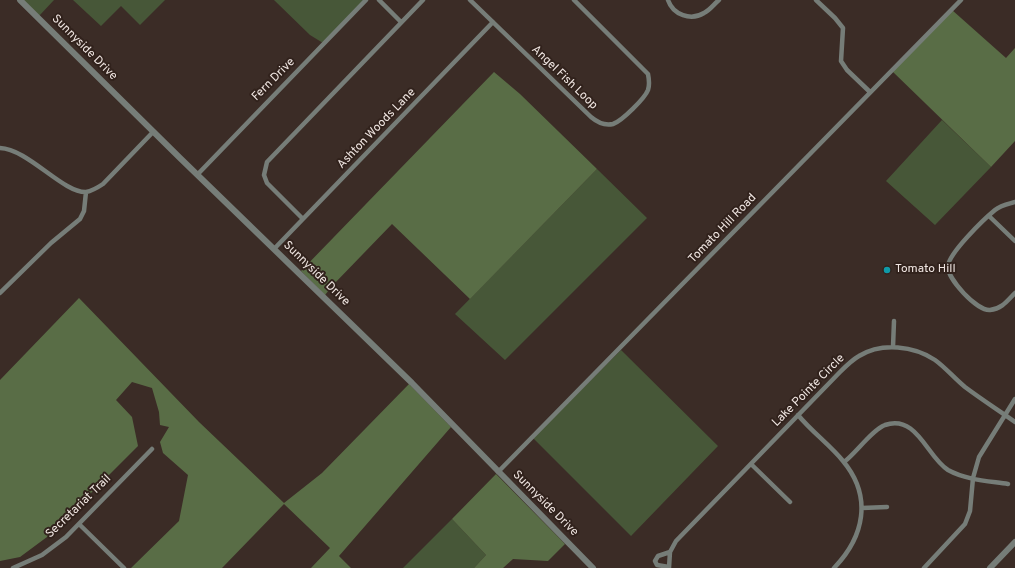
<!DOCTYPE html>
<style>
body{margin:0}
canvas{display:block;background:#3b2c26}
</style>
<canvas width="1015" height="568"></canvas>
<script>
const g = document.querySelector('canvas').getContext('2d');
g.lineJoin = 'round';
function fillPath(path, color) { g.fillStyle = color; g.fill(path, 'evenodd'); }
function strokePath(path, color, width, dash) { g.strokeStyle = color; g.lineWidth = width; g.lineCap = dash ? 'butt' : 'round'; g.setLineDash(dash || []); g.stroke(path); }
function write(font, color, halo, rows, align = 'center') {
  g.font = font + ' Overpass,sans-serif'; g.lineWidth = 4; g.setLineDash([]); g.textBaseline = 'middle'; g.strokeStyle = halo; g.fillStyle = color; for (const [text, x, y, turn = 0] of rows) {
    g.save(); g.translate(x, y); g.rotate((+turn || 0) * Math.PI / 180); g.textAlign = isNaN(turn) ? turn : align; if (halo) g.strokeText(text, 0, 0); g.fillText(text, 0, 0); g.restore();
  }
}
fillPath(new Path2D(`
 M23,0H54L39,16Z
 M73,0H165L140,25L121,6L101,26Z
 M274,0H365L323,43L310,35Z
 M942,120L991,167L935,225L886,181Z
 M597,169L647,218L505,360L455,314Z
 M621,350L718,446L631,536L533,438Z
 M452,519L486,555L474,568H403Z`), '#475738');
fillPath(new Path2D(`
 M952,10L1006,58L1015,48V141L991,167L892,71Z
 M494,72L520,94L597,169L470,299L392,224L333,285L325,295L301,271Z
 M79,298L199,422L284,503L322,473L409,384L451,427L339,556L351,568H311L330,548L284,504L222,568H131L179,521L188,475L163,453L160,442L169,427L160,425L159,412L152,388L132,382L116,400L132,417L138,446L47,537L20,557L0,561V380Z
 M496,474L565,544L548,561L513,559L503,568H474L486,555L452,519Z`), '#596d46');
strokePath(new Path2D(`
 M379,0L401,22
 M470,0L591,117C597,122 605,126 613,124C622,121 645,98 648,90C650,84 649,79 648,74L574,0
 M668,0C673,15 691,21 704,13C710,10 714,4 719,0
 M816,0L835,18L843,28L841,61L847,70L870,92
 M0,148C28,149 63,193 86,192C92,191 97,188 103,184L153,132
 M197,175L366,0
 M1015,202C1008,204 1001,205 995,210C984,219 949,253 948,266C947,279 977,311 990,310C1002,309 1008,300 1015,293
 M989,216L1015,241
 M303,219L267,183L264,175L267,162L423,0
 M274,249L493,22
 M0,293L51,243L80,219L84,211L86,192
 M893,347L894,321
 M798,415C812,432 830,445 843,461C873,497 864,537 834,568
 M844,462C856,453 872,430 885,425C917,414 927,457 948,470C966,480 989,481 1008,484
 M751,464L790,502
 M498,472L961,0
 M862,508L887,507
 M79,524L124,568
 M669,567L657,565L655,561L658,556L670,552
 M13,568L42,555L66,537L152,449
 M669,568L670,552L676,541L840,372C846,366 852,360 859,356C882,342 914,346 935,360C946,368 954,378 965,387C981,399 998,410 1015,422
 M924,568L965,524L970,511L973,478L979,457L1015,399`), '#767d78', 4.5);
strokePath(new Path2D(`
 M20,0L180,158L412,383L593,568
 M990,568L1015,542`), '#767d78', 6);
for (const [x, y, r, color] of [
 [887,270,4,"#0f9aa8"]
]) { const dot = new Path2D(); dot.arc(x, y, r, 0, 2 * Math.PI); g.fillStyle = color; g.fill(dot); strokePath(dot, '#31221c', 1.5); }
write('12px', '#f0e6e2', '#31221c', [
 ["Sunnyside Drive",84,48,45],
 ["Angel Fish Loop",564,78,44],
 ["Fern Drive",274,80,-45],
 ["Ashton Woods Lane",377,129,-46],
 ["Tomato Hill Road",723,229,-46],
 ["Sunnyside Drive",316,274,44],
 ["Lake Pointe Circle",809,391,-45],
 ["Sunnyside Drive",545,504,45],
 ["Secretariat Trail",79,507,-44]
]);
write('12px', '#f0e6e2', '#31221c', [
 ["Tomato Hill",895,270]
], 'left');
</script>
